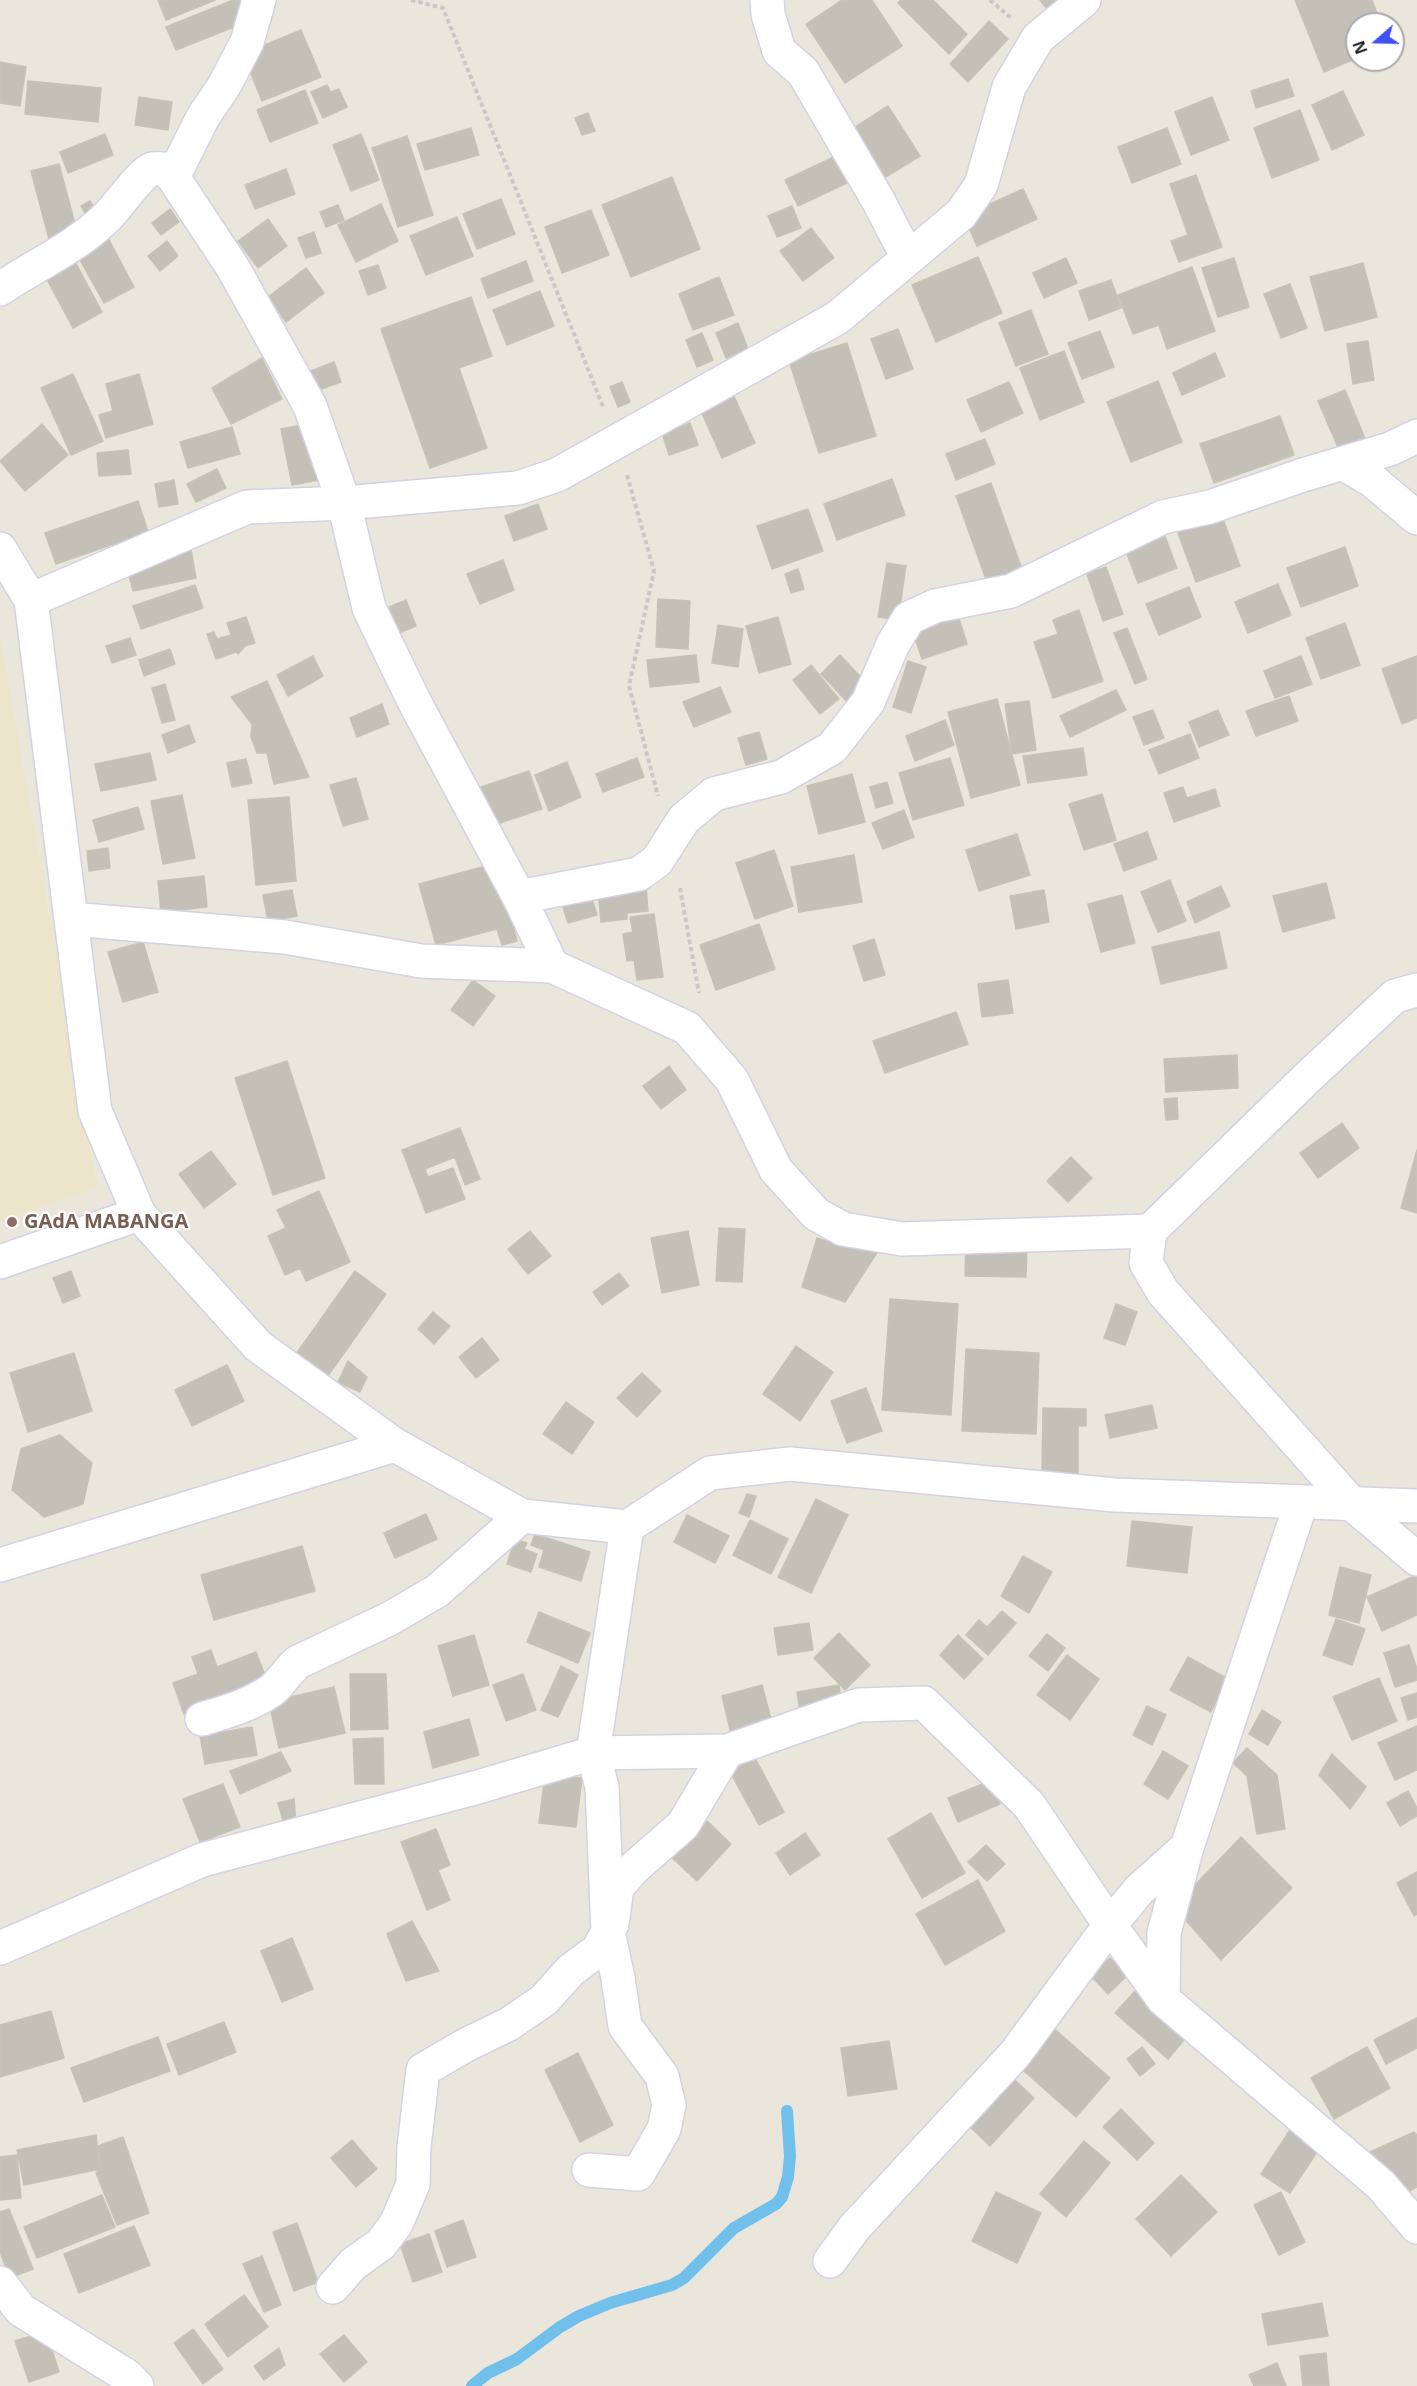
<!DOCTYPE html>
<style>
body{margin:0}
#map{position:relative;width:1417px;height:2386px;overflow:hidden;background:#ebe6dc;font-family:"Open Sans",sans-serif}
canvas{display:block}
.north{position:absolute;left:1345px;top:12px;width:60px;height:60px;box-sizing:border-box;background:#fff;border:2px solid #aaa;border-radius:50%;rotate:250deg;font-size:16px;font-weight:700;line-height:24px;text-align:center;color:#2a2a2a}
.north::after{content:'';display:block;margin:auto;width:21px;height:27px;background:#3f51f5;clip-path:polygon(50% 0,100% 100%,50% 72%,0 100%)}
</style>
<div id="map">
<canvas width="1417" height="2386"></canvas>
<div class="north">N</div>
</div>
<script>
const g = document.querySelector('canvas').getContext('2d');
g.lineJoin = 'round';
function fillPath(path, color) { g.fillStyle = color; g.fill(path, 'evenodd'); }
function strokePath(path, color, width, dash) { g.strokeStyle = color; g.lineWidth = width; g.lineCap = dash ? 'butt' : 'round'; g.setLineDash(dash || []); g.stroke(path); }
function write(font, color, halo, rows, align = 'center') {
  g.font = font + ' "Open Sans",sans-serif'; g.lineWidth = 4.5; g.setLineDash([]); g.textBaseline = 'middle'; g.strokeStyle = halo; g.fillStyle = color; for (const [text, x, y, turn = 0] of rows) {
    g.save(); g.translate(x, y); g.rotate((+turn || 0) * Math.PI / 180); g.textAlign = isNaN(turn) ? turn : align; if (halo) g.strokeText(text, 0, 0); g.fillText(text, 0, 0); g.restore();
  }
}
fillPath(new Path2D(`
 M0,634L98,1188L0,1222Z`), '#ede5cb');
strokePath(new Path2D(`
 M472,2386L488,2373L517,2359L560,2327L579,2316L610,2303L672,2285L684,2278L734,2228L776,2204L782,2197L788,2177L790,2156L787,2111`), '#71c0eb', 12);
const building = new Path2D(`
 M158,0H215L166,20Z
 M233,0H241L249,21L176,50L166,27Z
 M842,0H872L902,46L845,83L806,24Z
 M901,0H933L967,34L949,54L898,3Z
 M1040,0H1070L1051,14Z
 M1295,0H1372L1381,24H1357V58L1324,72Z
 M989,21L1008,39L968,82L950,64Z
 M301,30L321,77L262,101L243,54Z
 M0,62L26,67L20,106L0,103Z
 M1288,79L1294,96L1256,108L1251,91Z
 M28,81L101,88L98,122L25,114Z
 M327,85L331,92L339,89L347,107L323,118L311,92Z
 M305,90L318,123L270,142L257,110Z
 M1343,91L1364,135L1332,150L1312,105Z
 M139,97L172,102L168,130L135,125Z
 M1212,97L1229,140L1191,155L1175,112Z
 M888,106L920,156L879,181L849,131Z
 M1300,110L1319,160L1272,178L1254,128Z
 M588,113L595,131L582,135L575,118Z
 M471,128L479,155L425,170L417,144Z
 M1167,128L1181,164L1132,183L1118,147Z
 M105,134L113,155L68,173L60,152Z
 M361,134L379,180L351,191L333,145Z
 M407,136L433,215L398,227L372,148Z
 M836,156L849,182L798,206L785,180Z
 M59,164L78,235L50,243L31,171Z
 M286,169L295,194L255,209L245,185Z
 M1196,175L1222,247L1179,262L1171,241L1188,235L1170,184Z
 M672,177L700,249L631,277L602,205Z
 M1023,189L1037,219L977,246L964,216Z
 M501,199L515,234L477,249L463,214Z
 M90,201L97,213L88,218L81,206Z
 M381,204L398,241L356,262L338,225Z
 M338,205L344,220L326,227L320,212Z
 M792,206L801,228L777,237L768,216Z
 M170,209L179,222L161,235L152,223Z
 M591,210L609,255L562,273L545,227Z
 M457,217L473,256L426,275L410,236Z
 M268,219L287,246L258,268L238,241Z
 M811,228L834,258L803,281L780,251Z
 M314,232L321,253L306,258L298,238Z
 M107,236L134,287L104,303L76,253Z
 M167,241L178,256L160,271L148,256Z
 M71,254L102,312L73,328L42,270Z
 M978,257L1002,313L936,342L912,285Z
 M1066,258L1077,283L1044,298L1033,273Z
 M1234,258L1249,307L1218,317L1202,268Z
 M526,261L533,281L488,298L481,279Z
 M1363,263L1377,317L1325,331L1310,277Z
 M378,265L386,288L368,295L359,271Z
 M1192,267L1215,331L1167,349L1159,325L1133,334L1118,295Z
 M306,268L324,293L286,322L268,297Z
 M719,277L734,315L693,330L679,294Z
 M1111,280L1121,308L1089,320L1079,291Z
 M1290,284L1307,328L1281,338L1264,294Z
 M540,291L554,326L507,345L493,310Z
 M471,297L492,356L459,368L487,448L430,468L381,329Z
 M1031,310L1048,354L1016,366L999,323Z
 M738,323L748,349L726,358L716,333Z
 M898,329L913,369L886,379L871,339Z
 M1100,331L1114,367L1082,379L1068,343Z
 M702,333L713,360L697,367L686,340Z
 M1368,341L1374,380L1353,384L1347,344Z
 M847,343L876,436L819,453L789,361Z
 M1064,351L1084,402L1040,420L1020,368Z
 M1215,353L1225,376L1182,395L1173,373Z
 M262,358L282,399L231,424L212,388Z
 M334,362L341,382L310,393L303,374Z
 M73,374L103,441L71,455L41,388Z
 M139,374L153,424L106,438L99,415L113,411L106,384Z
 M1158,381L1182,442L1131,462L1107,402Z
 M622,382L630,402L618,407L610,387Z
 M1009,382L1023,413L981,432L967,400Z
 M1345,390L1366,441L1340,452L1318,401Z
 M733,394L755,443L722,458L700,409Z
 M1280,416L1294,455L1214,483L1200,444Z
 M690,423L698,445L669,455L662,433Z
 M42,424L68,455L25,491L0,461Z
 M307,424L319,480L292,485L281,429Z
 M232,427L240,454L188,468L180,442Z
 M985,439L995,464L956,480L946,454Z
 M128,450L131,474L99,476L97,453Z
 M217,469L226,488L196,502L187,484Z
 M892,479L905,515L837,540L824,504Z
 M174,480L178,504L159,507L155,484Z
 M991,483L1022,569L987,582L956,496Z
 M138,501L148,532L56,564L45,533Z
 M538,504L547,529L514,541L505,516Z
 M808,509L823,551L772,569L757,526Z
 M1222,516L1240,566L1196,582L1178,533Z
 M1161,526L1177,568L1138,583L1122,541Z
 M1345,547L1358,586L1301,607L1287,568Z
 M191,550L196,578L133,591L126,563Z
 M503,560L514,590L480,604L467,574Z
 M887,563L906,566L898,620L878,617Z
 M1106,567L1123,614L1103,621L1087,574Z
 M798,569L804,589L791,593L785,574Z
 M1278,584L1291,615L1248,633L1235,602Z
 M195,585L203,608L141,629L133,606Z
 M1189,587L1201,617L1159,635L1146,604Z
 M658,599L690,601L688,649L656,647Z
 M406,600L416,626L399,633L389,607Z
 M956,609L967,644L922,659L910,624Z
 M1079,610L1103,681L1053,698L1034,642L1058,634L1053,620Z
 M246,617L255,643L245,646L238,654L236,652L216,659L207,634L214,632L217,639L231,635L227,623Z
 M778,617L791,664L759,673L746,626Z
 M1345,623L1360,665L1321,679L1306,638Z
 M718,625L743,629L738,667L712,663Z
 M1127,628L1147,679L1135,684L1114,633Z
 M130,638L136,655L112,663L106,646Z
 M170,649L175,664L144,676L139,660Z
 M696,655L699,682L650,687L647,660Z
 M840,655L870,687L851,706L821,674Z
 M313,656L323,676L288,696L277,675Z
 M1301,656L1312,684L1275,698L1264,671Z
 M1417,656V718L1402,724L1382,669Z
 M908,661L926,667L911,713L893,707Z
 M811,665L839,699L820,714L793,680Z
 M267,681L309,777L274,784L267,753H257L251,737L252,724L231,697Z
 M165,684L175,720L162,723L152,688Z
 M720,687L731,712L694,727L683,702Z
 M1116,690L1126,710L1070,737L1060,716Z
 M1289,696L1298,721L1256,736L1246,711Z
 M997,699L1020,785L971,798L948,712Z
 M1029,701L1036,750L1012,754L1005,704Z
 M382,704L389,724L357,737L350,718Z
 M1153,710L1164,738L1144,745L1133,717Z
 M1218,710L1229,735L1199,747L1189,722Z
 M945,720L954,745L915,761L906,736Z
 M189,725L195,742L168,753L162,735Z
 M759,732L767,759L746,765L738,738Z
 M1190,734L1199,758L1159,774L1149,750Z
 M1083,748L1087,775L1028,783L1023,756Z
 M150,753L156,780L101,791L95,764Z
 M637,758L644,777L603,792L596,774Z
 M950,758L964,805L913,820L899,773Z
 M246,759L252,783L232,787L227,763Z
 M567,762L581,797L549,811L535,775Z
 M529,771L542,809L494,825L481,787Z
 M852,774L865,822L819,834L807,786Z
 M356,778L368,819L343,826L330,785Z
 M887,782L893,803L876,808L870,787Z
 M1183,787L1187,798L1215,789L1220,806L1174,822L1164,793Z
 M1102,794L1116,840L1084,850L1069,804Z
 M182,795L195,858L163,864L151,801Z
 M289,797L296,881L256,885L248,800Z
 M138,807L144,829L99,842L93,820Z
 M904,810L914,837L883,849L872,823Z
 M1147,832L1157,859L1124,871L1114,844Z
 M1017,834L1030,875L979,891L966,850Z
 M108,848L110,868L89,871L87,851Z
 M774,850L793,906L755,919L736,863Z
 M854,855L862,902L799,912L791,867Z
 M497,863L517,941L502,945L497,929L436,945L419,884Z
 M204,876L207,907L161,912L158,881Z
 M1170,880L1186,921L1158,932L1141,892Z
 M1326,883L1335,918L1283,932L1273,896Z
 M646,886L648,911L627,913V919L601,922L598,891Z
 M1221,886L1230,906L1195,923L1187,902Z
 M589,889L597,915L568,923L560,898Z
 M292,890L297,916L268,921L263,895Z
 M1044,890L1049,922L1016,929L1010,896Z
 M1122,895L1135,943L1101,952L1088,904Z
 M654,914L663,977L637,980L634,960L627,961L623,934L633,932L630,917Z
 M759,924L775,969L716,990L700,945Z
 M1219,932L1227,968L1161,984L1152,947Z
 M874,939L885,975L864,981L853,946Z
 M143,942L158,992L123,1002L108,952Z
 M473,980L495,996L473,1026L451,1010Z
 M1008,980L1013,1013L982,1017L978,984Z
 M956,1012L968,1044L885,1073L873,1041Z
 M1237,1055L1238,1088L1166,1092L1164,1059Z
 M287,1061L325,1178L273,1195L235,1078Z
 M669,1066L686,1090L661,1109L643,1086Z
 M1177,1098L1178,1119L1166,1120L1164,1099Z
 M1342,1123L1359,1148L1318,1178L1300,1153Z
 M460,1128L480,1179L465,1185L455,1157L425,1169L428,1177L453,1168L465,1199L426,1213L402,1150Z
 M1417,1150V1213L1401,1208Z
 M211,1151L236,1184L204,1208L179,1174Z
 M1071,1157L1092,1178L1068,1202L1047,1181Z
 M319,1191L350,1262L306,1281L300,1268L285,1275L268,1236L286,1228L277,1210Z
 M719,1228L745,1229L742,1282L716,1281Z
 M530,1231L551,1256L528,1274L508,1249Z
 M688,1231L699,1285L662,1293L651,1238Z
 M859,1234L880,1248L845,1302L802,1287L817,1238L850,1249Z
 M966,1242L1027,1243L1026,1277L965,1276Z
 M71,1271L80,1296L63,1303L53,1278Z
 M355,1271L386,1294L325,1380L294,1357Z
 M619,1273L629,1286L602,1305L593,1292Z
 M890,1299L958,1304L951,1415L882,1410Z
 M1116,1304L1137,1312L1125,1345L1104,1338Z
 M433,1312L450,1326L434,1344L418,1329Z
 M482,1338L499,1360L476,1378L459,1357Z
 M796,1346L833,1372L800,1421L763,1394Z
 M966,1349L1039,1353L1036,1434L962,1431Z
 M74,1353L92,1411L28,1432L10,1373Z
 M348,1361L367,1377L360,1392L338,1382Z
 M227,1365L244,1401L192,1426L175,1390Z
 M642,1373L661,1391L637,1417L617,1398Z
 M866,1388L882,1431L847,1443L831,1401Z
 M566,1402L594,1422L572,1454L543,1434Z
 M1152,1405L1157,1428L1110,1438L1105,1415Z
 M1043,1408L1086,1409V1426H1078V1474H1042Z
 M60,1435L92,1463L83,1504L44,1517L12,1490L21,1449Z
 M747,1494L756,1496L749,1517L739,1513Z
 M816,1499L848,1515L811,1593L778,1577Z
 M426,1514L437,1539L395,1558L384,1533Z
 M687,1515L729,1536L715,1563L674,1542Z
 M750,1520L788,1539L771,1574L733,1555Z
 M1132,1521L1192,1527L1187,1573L1127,1566Z
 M535,1534L590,1552L581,1581L539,1567L544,1550L531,1545Z
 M515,1539L527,1543L524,1549L537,1554L531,1572L507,1564Z
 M302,1546L315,1591L214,1620L201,1575Z
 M1023,1556L1052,1572L1029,1613L1001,1596Z
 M1340,1567L1371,1575L1359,1623L1329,1615Z
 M1417,1575V1615L1382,1631L1367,1597Z
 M1002,1611L1016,1623L988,1655L966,1635L979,1620L987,1627Z
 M539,1612L590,1633L578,1663L527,1642Z
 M1336,1619L1365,1629L1352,1665L1323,1655Z
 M809,1623L813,1650L778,1655L774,1628Z
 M839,1633L870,1665L845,1690L814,1658Z
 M1047,1634L1065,1648L1048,1671L1029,1656Z
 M474,1635L489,1685L453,1696L438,1646Z
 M958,1635L983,1659L964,1679L940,1655Z
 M1409,1645L1417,1669V1680L1395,1687L1384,1653Z
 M211,1650L217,1667L256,1652L268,1683L184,1714L173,1683L198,1674L192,1657Z
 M1067,1655L1099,1679L1070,1720L1037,1695Z
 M1188,1657L1228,1679L1211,1712L1170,1690Z
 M561,1666L578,1675L558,1717L541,1710Z
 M350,1674H386L388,1729L351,1730Z
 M523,1674L536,1710L506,1721L493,1685Z
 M1379,1678L1397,1721L1352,1740L1333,1697Z
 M762,1685L772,1723L731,1734L722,1696Z
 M839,1685L842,1707L800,1713L797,1692Z
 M334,1687L345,1733L279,1748L269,1702Z
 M1417,1693V1717L1408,1720L1401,1698Z
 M1147,1706L1166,1715L1152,1745L1133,1735Z
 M1262,1710L1281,1722L1268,1745L1249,1734Z
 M469,1719L479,1755L433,1768L424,1732Z
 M1417,1726V1770L1395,1780L1378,1743Z
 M252,1727L257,1755L205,1764L200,1736Z
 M383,1738L384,1784H355L353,1739Z
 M1247,1748L1277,1775L1285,1829L1257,1834L1247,1776L1233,1763Z
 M1163,1751L1188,1766L1168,1799L1144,1784Z
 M281,1752L291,1771L240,1794L230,1771Z
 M1332,1754L1366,1787L1350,1809L1319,1775Z
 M755,1758L784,1812L759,1825L730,1772Z
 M545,1774L582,1778L576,1827L539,1823Z
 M990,1781L1000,1804L958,1822L948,1798Z
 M223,1784L240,1827L200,1842L183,1799Z
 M1408,1791L1417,1808V1816L1400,1826L1387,1803Z
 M294,1799L296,1825L285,1828L278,1803Z
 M931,1813L965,1873L922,1898L888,1839Z
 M702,1816L731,1844L697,1881L667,1853Z
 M436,1829L450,1865L438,1870L450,1900L427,1910L401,1842Z
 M805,1833L820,1855L790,1875L776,1853Z
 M1241,1837L1292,1888L1221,1960L1174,1907Z
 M986,1845L1005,1864L987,1881L968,1862Z
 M1417,1872V1914L1414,1916L1397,1883Z
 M978,1880L1005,1931L945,1965L916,1914Z
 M412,1921L439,1971L406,1981L387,1934Z
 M292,1938L313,1989L282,2002L261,1951Z
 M1110,1958L1127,1976L1108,1994L1091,1976Z
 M1137,1989L1189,2034L1168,2059L1115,2013Z
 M51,2011L64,2058L0,2077V2025Z
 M1417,2018V2048L1386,2064L1374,2040Z
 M224,2022L236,2052L179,2075L167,2044Z
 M1050,2025L1110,2078L1076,2117L1016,2064Z
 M158,2037L170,2071L84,2102L71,2068Z
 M889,2041L897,2089L848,2096L841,2048Z
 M1142,2047L1155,2064L1140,2076L1127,2059Z
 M1367,2047L1390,2088L1334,2119L1311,2078Z
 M578,2053L613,2125L580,2142L545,2070Z
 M1004,2070L1034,2098L990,2146L960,2117Z
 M1121,2109L1154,2143L1137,2160L1103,2127Z
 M1290,2130L1319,2149L1290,2193L1261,2174Z
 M1414,2132L1417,2135V2187L1406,2193L1370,2152Z
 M96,2135L100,2169L24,2185L17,2150Z
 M123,2137L149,2213L117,2225L96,2173L101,2169L98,2146Z
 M352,2140L377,2169L356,2187L331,2158Z
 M1084,2141L1110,2163L1066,2217L1040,2194Z
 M17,2155L21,2198L0,2200V2157Z
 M1181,2175L1217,2212L1171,2256L1136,2219Z
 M996,2192L1041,2213L1017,2263L972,2241Z
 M1281,2192L1305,2242L1279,2255L1254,2205Z
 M102,2195L115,2227L37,2258L24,2227Z
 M9,2209L33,2269L10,2278L0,2252V2212Z
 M463,2220L476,2257L447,2267L435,2231Z
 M297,2223L318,2282L294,2291L273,2232Z
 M134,2226L150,2265L79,2293L64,2254Z
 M429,2234L442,2272L413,2282L400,2244Z
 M262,2256L281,2305L264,2312L243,2264Z
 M244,2295L268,2327L228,2357L205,2324Z
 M1322,2303L1328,2336L1268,2345L1262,2314Z
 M193,2329L223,2369L203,2384L174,2343Z
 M46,2331L59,2372L29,2382L15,2341Z
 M344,2335L367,2362L344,2382L320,2354Z
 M279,2348L285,2365L264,2380L254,2366Z
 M1326,2353L1329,2386H1303L1300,2356Z
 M1277,2363L1286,2386H1254L1249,2375Z`);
fillPath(building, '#c4c0b7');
strokePath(building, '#c7c2b6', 1.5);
const street = new Path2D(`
 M767,0L768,14L779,51L803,72L879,202L908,258
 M173,177L203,117L224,86L247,42L259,0
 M0,289C35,265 77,247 108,216C117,207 142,172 152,169C155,168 161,169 165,169L173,177L233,268L310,406L344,503L369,608L414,701L519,897L552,966
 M1343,463L1373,481L1417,518
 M0,549L31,600L95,1111L139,1214L258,1346L395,1445L522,1516L627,1527
 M31,600L247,507L344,503L518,488L557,475L837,318L961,214L981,185L1009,87L1038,38L1084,0
 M519,897L639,874L657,861L684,819L714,794L781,777L832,748L868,702L893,644L909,618L935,606L1011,591L1163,517L1210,507L1303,475L1390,449L1417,436
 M71,919L285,937L421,961L552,966L687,1028L732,1080L776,1170L816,1214L843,1229L902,1239L1150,1231
 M1417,990L1395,996L1307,1078L1150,1231L1146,1263L1163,1292L1352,1504L1417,1559
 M0,1262L139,1214
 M0,1565L395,1445
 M202,1719C226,1712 251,1705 272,1690C281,1683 288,1670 298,1662L389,1619L437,1591L522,1516
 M0,1948L202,1860L478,1787L593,1753L627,1527L710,1473L790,1464L1115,1495L1417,1506
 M1163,1999L1164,1933L1187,1847L1301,1503
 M589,2170L638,2174L664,2129L669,2105L662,2076L625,2026L618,1978L608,1932L602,1787L593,1753L727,1751L859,1705L924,1703L1029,1805L1110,1925L1163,1999L1381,2185L1417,2227
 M830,2261L854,2228L1015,2054L1110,1925L1139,1890L1187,1847
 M0,2283L21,2310L127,2376L137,2386
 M333,2287L353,2264L381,2244L396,2224L413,2184L414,2147L423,2070L464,2046L509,2024L544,2000L571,1970L598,1950L612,1924L617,1887L634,1868L683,1825L727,1751`);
strokePath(street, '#d1d3e2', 36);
strokePath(new Path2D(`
 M411,0L443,8L604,409
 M990,0L1011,18
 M627,475L654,571L629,686L658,796
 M680,888L699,993`), '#c8c8c8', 4, [4.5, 3]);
strokePath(street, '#fff', 33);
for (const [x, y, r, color] of [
 [12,1222,6,"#8d6e63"]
]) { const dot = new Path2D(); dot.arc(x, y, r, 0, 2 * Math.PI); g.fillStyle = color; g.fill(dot); strokePath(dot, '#fff', 2); }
write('bold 20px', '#785e54', '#fff', [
 ["GAdA MABANGA",24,1222]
], 'left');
</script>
